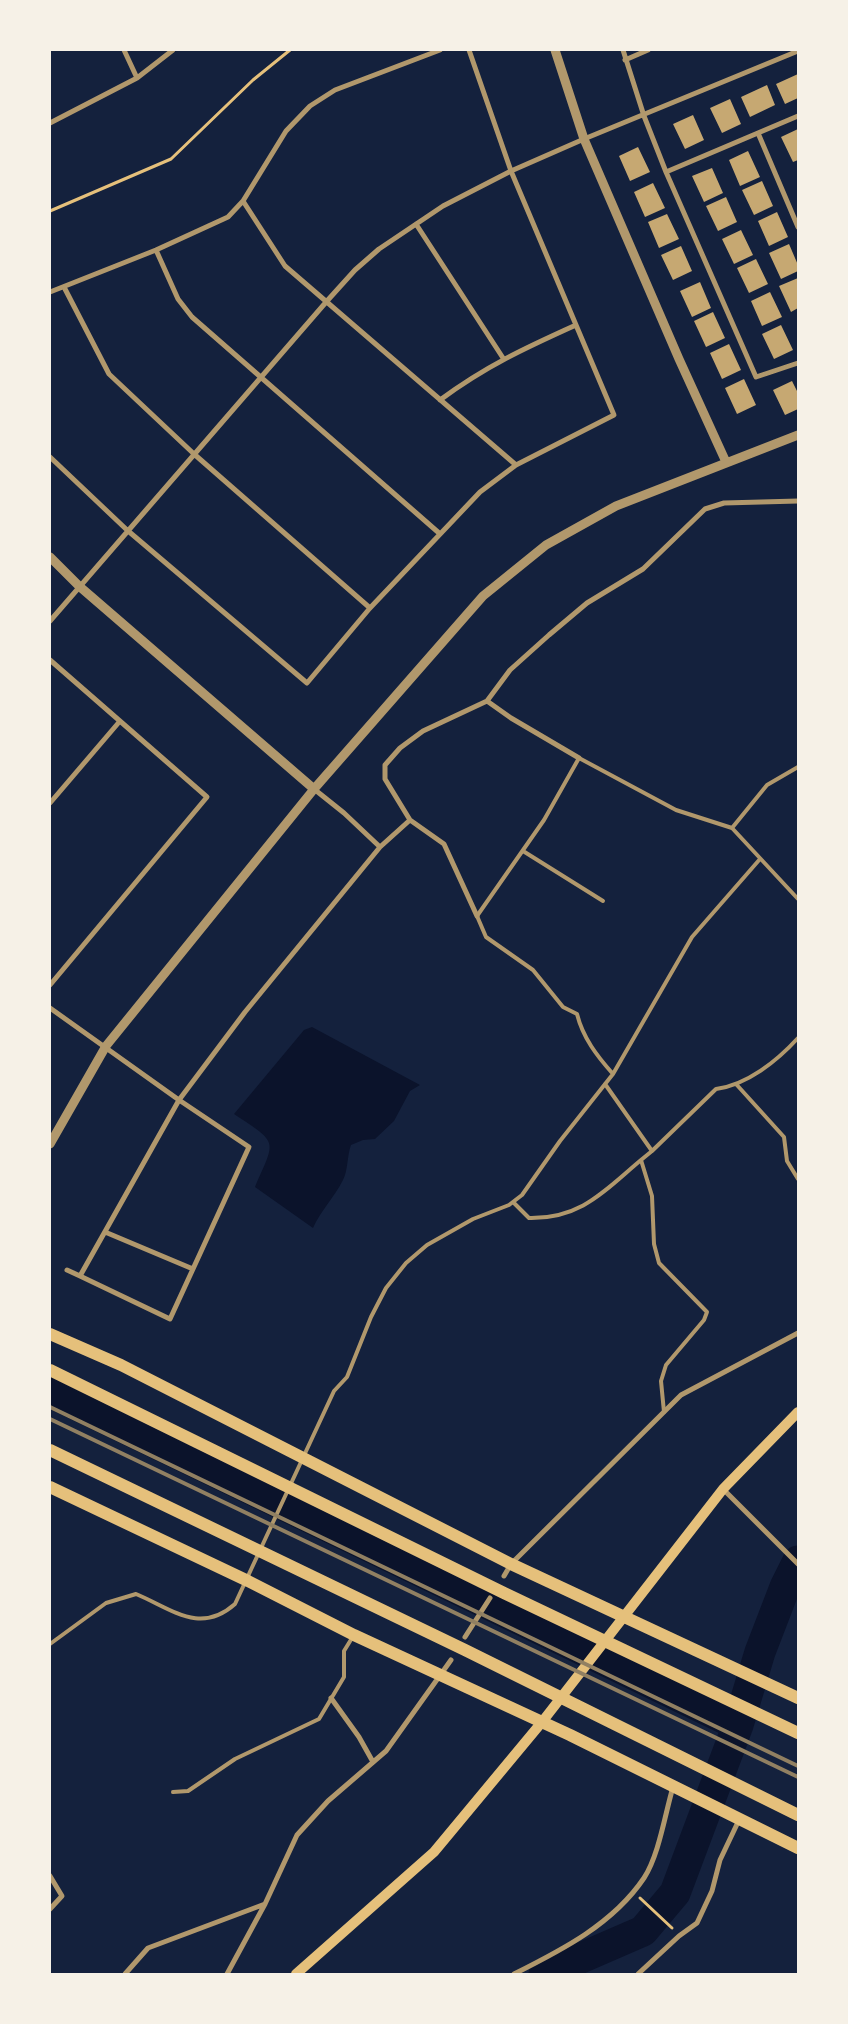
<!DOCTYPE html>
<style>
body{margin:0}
#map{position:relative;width:848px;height:2024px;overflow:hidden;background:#14213d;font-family:"Asap Condensed",sans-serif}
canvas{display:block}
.frame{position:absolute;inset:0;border:51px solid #f6f1e7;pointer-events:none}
</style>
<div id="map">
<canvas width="848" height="2024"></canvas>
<div class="frame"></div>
</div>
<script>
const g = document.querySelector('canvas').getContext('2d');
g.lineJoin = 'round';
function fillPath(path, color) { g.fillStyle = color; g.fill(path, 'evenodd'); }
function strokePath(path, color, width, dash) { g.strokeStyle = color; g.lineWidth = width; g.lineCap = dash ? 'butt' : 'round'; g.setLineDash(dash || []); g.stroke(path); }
fillPath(new Path2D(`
 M312,1027L420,1085L410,1091L394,1121L375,1139L363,1140L351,1145C347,1156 348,1171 343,1180C334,1198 321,1210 313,1228L255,1187C276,1139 279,1144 234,1114L304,1030Z`), '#0b132b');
strokePath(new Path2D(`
 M50,1392L738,1725
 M544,1974L643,1931L675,1893L738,1725L760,1652L785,1587L798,1561`), '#0b132b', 31);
fillPath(new Path2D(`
 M798,74V98L785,104L776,84Z
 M767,85L775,105L750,117L741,97Z
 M730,99L741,124L722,133L710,108Z
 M693,115L704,140L685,149L673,124Z
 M798,129V160L793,162L781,137Z
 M638,147L650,172L630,181L619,156Z
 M748,151L760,177L740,186L729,160Z
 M712,168L723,193L704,202L692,176Z
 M762,181L773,206L754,215L742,190Z
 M653,183L665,208L645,217L634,192Z
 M726,197L737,222L718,231L706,206Z
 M777,212L788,237L769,246L758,221Z
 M667,214L679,239L659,248L648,222Z
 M741,230L753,255L734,264L722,239Z
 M789,244L798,265V271L781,279L769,253Z
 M681,246L692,271L673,280L661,255Z
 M756,259L768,284L749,293L737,268Z
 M798,278V308L791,312L779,286Z
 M700,282L711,308L692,317L680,291Z
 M770,292L782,317L762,326L751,301Z
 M713,312L725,338L706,347L694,321Z
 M781,325L793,350L774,359L762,334Z
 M729,344L741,370L722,379L710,353Z
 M744,379L756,405L737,414L725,388Z
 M792,381L798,393V409L785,415L773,390Z`), '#c6a872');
strokePath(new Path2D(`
 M50,211L171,159L253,80L290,50
 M640,1898L672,1928`), '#e5c07b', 3);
strokePath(new Path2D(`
 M732,828L767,785L798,767
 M523,851L603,901
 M613,1074C597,1056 583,1038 577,1014L563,1007L533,970L486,937L477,916L544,820L579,758L676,810L732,828L798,899
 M605,1084L652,1151L641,1160L652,1196L654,1244L659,1263L707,1312L704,1320L666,1365L661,1381L664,1412
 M736,1084L784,1137L787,1161L798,1179
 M652,1151L716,1089C747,1085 777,1061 798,1038
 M513,1202L529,1218C581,1219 604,1191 641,1160
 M50,1644L106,1603L136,1594C172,1609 200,1635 235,1604L334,1391L347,1377L371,1317L386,1288L406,1263L427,1245L473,1219L509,1205L522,1195L560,1141L613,1074L692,937L760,859
 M173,1792L188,1791L235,1759L319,1719L344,1677V1651L352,1638`), '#b1986c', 4);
strokePath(new Path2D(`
 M623,50L644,116L666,172L756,377L798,363
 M625,60L648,50
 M137,78L173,50
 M50,123L137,78L124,50
 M758,133L798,227
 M666,172L798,116
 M243,201L285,266L516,465
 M416,224L503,358
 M156,250L178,299L192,317L439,533
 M64,287L109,374L194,454L370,608
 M50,292L156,250L228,217L243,201L286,131L310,106L335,90L440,50
 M440,400C486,366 525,348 576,325
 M50,457L127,530L307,683L370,608L480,492L516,465L614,415L511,171L469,50
 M50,621L327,301L355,270L379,249L443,206L511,171L584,139L798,51
 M50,660L207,797L50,985
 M487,701L511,718L579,758
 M314,789L344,813L380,847
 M50,803L120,721
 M410,820L444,844L477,916
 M50,1008L179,1100L245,1012L380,847L410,820L385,779V765L400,748L423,731L487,701L510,670L549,635L587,603L643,569L705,509L724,503L798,501
 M105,1232L193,1269
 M67,1270L80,1276L170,1319L249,1147L179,1100L80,1276
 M723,1489L798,1564
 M504,1576L511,1564L681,1395L798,1333
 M465,1637L490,1598
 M331,1698L359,1737L373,1762
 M50,1876L62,1896L50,1909
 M125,1974L148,1948L265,1904
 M227,1974L265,1904L297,1835L328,1801L386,1751L451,1660
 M514,1974C562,1950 613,1924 644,1878C659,1855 665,1814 673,1787
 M638,1974L679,1936L697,1923L712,1891L720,1860L739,1820`), '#b1986c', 5);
strokePath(new Path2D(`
 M555,50L584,139L679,359L726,462
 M50,557L79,586L314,789
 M50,1144L106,1046L314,789L483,596L546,545L616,506L798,435`), '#b1986c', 9);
strokePath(new Path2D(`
 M296,1974L434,1852L542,1722L723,1489L798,1412`), '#e5c07b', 10);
strokePath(new Path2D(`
 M50,1334L121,1365L511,1564L798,1698
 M50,1370L504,1593L798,1733
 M50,1450L465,1650L798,1815
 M50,1487L248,1581L354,1635L570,1735L798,1848`), '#e5c07b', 12);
strokePath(new Path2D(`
 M50,1407L798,1766
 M50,1419L798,1777`), '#918062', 4);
</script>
